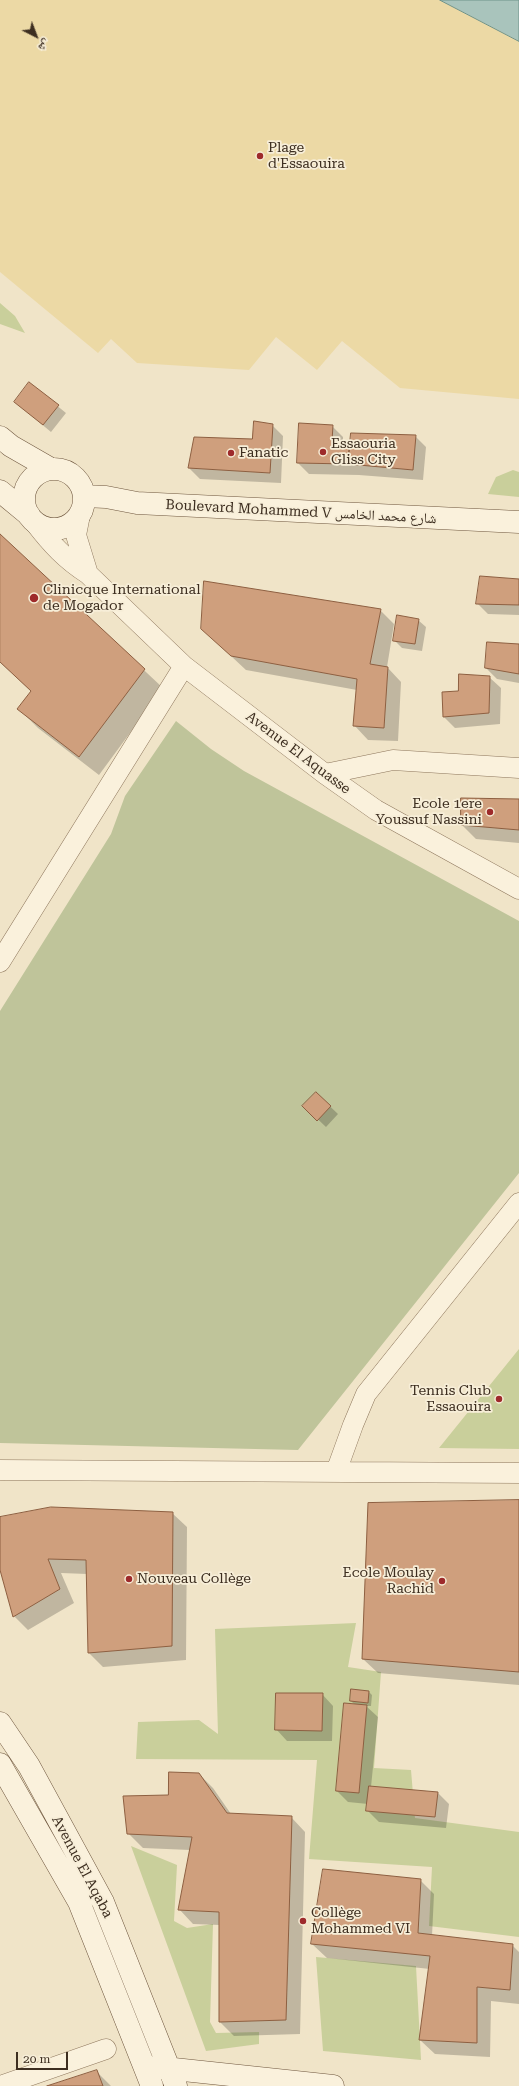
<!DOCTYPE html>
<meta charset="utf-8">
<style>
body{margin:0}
#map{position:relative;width:519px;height:2086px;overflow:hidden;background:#f0e4c8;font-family:"Roboto Serif","Noto Naskh Arabic",serif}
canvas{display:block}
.north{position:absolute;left:16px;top:16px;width:40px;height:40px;-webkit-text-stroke:3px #f7eed8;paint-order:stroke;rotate:138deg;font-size:11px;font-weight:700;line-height:16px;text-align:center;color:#3d2e20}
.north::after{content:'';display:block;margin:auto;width:14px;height:18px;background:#3d2e20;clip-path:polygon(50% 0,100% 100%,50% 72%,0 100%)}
.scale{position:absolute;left:16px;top:2052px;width:52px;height:18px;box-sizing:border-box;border:2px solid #3d2e20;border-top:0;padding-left:5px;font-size:12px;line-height:14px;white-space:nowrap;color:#3d2e20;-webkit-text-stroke:3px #f7eed8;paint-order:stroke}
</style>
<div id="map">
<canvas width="519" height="2086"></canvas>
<div class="north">ش</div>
<div class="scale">20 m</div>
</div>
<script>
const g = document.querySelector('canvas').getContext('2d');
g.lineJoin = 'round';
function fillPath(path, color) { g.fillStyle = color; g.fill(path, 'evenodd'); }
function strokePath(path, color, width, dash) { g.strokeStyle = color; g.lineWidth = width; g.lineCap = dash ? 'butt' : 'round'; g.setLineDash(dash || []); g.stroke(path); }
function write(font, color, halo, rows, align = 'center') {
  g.font = font + ' "Roboto Serif","Noto Naskh Arabic",serif'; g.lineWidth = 3.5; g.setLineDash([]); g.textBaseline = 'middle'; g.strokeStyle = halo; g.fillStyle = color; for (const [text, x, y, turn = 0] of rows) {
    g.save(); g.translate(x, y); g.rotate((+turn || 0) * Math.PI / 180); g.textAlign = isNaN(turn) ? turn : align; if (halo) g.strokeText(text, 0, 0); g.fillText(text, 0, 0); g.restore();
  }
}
fillPath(new Path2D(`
 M0,303L15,316L25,333L0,324Z
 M513,470L519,472V497L488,494L496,477Z
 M519,1349V1449L439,1448Z
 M356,1623L348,1667L381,1672L374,1768L411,1770L415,1818L519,1832V1937L429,1926L432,1867L309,1859L317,1760L136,1759L138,1722L199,1720L218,1734L215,1629Z
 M131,1846L177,1865L174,1921L187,1928L213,1924L210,2022L216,2033L259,2032V2044L206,2051Z
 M316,1957L416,1966L421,2060L323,2051Z`), '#c9cf9b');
fillPath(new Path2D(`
 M0,0H440L519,41V399L400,388L342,341L317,370L276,337L249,370L137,363L111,339L98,353L0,272Z`), '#ecd9a5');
fillPath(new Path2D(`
 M176,721L211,749L244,771L519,921V1173L298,1450L0,1443V1011L111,834L125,796Z`), '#bfc49a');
const water = new Path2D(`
 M440,0H519V41Z`);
fillPath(water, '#a9c4bc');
strokePath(water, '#6f938a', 1);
fillPath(new Path2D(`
 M29,383L66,413L51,432L15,402Z
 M272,425L283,436L281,483L200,479L189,468L253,440Z
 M332,426L343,437V443L415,436L426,447L423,480L359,475L309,474L298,463Z
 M0,535L163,688L99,775L38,728L19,709L32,692L0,662Z
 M519,580V615L488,614L477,603Z
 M380,610L394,624L387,667L401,682L398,741L368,740L354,725L357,690L246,670L202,629Z
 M418,620L426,627L422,651L402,648L394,640Z
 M519,645V683L497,679L486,668Z
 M489,677L501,688L500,724L455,728L444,717L459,692Z
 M519,800V843L476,839L462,825Z
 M316,1093L338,1114L326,1127L304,1106Z
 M519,1501V1685L378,1673L363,1659Z
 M172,1513L187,1527L186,1660L103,1667L89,1653L87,1574L61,1573L74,1603L28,1630L14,1616L0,1567V1518Z
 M369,1692L372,1695L371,1706H366L378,1717L371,1787L438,1793L449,1804L446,1828L379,1822L367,1810L368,1804L348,1802L337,1791L355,1705L351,1701Z
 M322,1694L333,1706L332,1741H287L276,1729Z
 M199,1774L213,1788L231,1814L291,1817L305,1832L300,2034L234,2036L220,2022V1925L193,1924L179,1909L190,1850L143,1848L128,1833L169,1796Z
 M420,1880L434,1894L432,1936L512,1945L519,1952V2004L491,2001L490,2057L435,2054L420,2040L430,1969L327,1958L312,1944Z
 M96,2071L111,2086H49Z`), '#0003');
const building = new Path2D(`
 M29,382L59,405L43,425L14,402Z
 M254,421L273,424L270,473L188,468L194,437L252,439Z
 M299,423L333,425L332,441L350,442L348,464L297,463Z
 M351,433L416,435L413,470L348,464Z
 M0,534L145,669L79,757L17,709L31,691L0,662Z
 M480,576L519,579V605L476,604Z
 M204,581L381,609L370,664L388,667L384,728L353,726L357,679L231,656L201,629Z
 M397,615L419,619L415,644L393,641Z
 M487,642L519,644V674L485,668Z
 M459,674L490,676L489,713L443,717L442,692L458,691Z
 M461,798L519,799V830L461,825Z
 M316,1092L331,1106L317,1121L302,1106Z
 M519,1500V1672L362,1659L368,1503Z
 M51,1507L173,1512L172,1646L88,1653L86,1560L48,1559L60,1589L13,1617L0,1570V1517Z
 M351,1689L369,1691L368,1703L350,1701Z
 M276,1693H323L322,1731L275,1730Z
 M344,1703L367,1705L359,1793L336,1791Z
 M169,1772L199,1773L227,1813L292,1816L286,2020L219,2022V1912L178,1910L192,1837L127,1834L123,1796L168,1795Z
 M369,1786L438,1792L435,1817L366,1811Z
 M323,1869L421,1879L418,1933L513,1944L510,1990L477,1987V2043L419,2040L430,1956L311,1944Z
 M97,2070L103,2086H47Z`);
fillPath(building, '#cf9f7d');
strokePath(building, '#8d5f41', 1);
const street = new Path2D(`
 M80,515L76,535L88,574
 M35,523C51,544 66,560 88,574L184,666L325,774L376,810L519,889
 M325,774L393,760L519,768
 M0,962L184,666
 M0,1470L519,1473
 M336,1472L353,1425L366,1394L519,1203
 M0,2086L106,2049`);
const secondary = new Path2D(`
 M0,437L11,446L51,469
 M24 499a30 30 0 1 1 60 0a30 30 0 1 1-60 0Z
 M0,491L29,515
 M84,496L106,497L137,503L519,522
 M0,1723L29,1766L103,1902L176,2086
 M0,1764L79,1902L152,2086
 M155,2067L333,2086`);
strokePath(street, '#8d765c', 21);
strokePath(secondary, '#6f573f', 23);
strokePath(street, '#faf1dc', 20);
strokePath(secondary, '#faf1dc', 22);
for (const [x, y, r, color] of [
 [260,156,4,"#9e2a2b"],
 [323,452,4,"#9e2a2b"],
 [231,453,4,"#9e2a2b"],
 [34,598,5,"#9e2a2b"],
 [490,812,4,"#9e2a2b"],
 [499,1399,4,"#9e2a2b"],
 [129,1579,4,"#9e2a2b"],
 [442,1581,4,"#9e2a2b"],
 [303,1921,4,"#9e2a2b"]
]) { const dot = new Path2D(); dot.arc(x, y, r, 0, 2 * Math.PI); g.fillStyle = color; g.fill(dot); strokePath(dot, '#f7eed8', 1.5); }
write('14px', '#3d2e20', '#f7eed8', [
 ["Plage",268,148],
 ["d'Essaouira",268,164],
 ["Essaouria",331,444],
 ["Gliss City",331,460],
 ["Fanatic",239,453],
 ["Clinicque International",43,590],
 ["de Mogador",43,606],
 ["Ecole 1ere",482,804,"right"],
 ["Youssuf Nassini",482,820,"right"],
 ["Tennis Club",491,1391,"right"],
 ["Essaouira",491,1407,"right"],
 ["Ecole Moulay",434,1573,"right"],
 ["Rachid",434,1589,"right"],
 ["Nouveau Collège",137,1579],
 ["Collège",311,1913],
 ["Mohammed VI",311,1929]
], 'left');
write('14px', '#3d2e20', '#f7eed8', [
 ["Boulevard Mohammed V شارع محمد الخامس",301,512,3],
 ["Avenue El Aquasse",298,753,37],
 ["Avenue El Aqaba",82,1867,62]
]);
</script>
